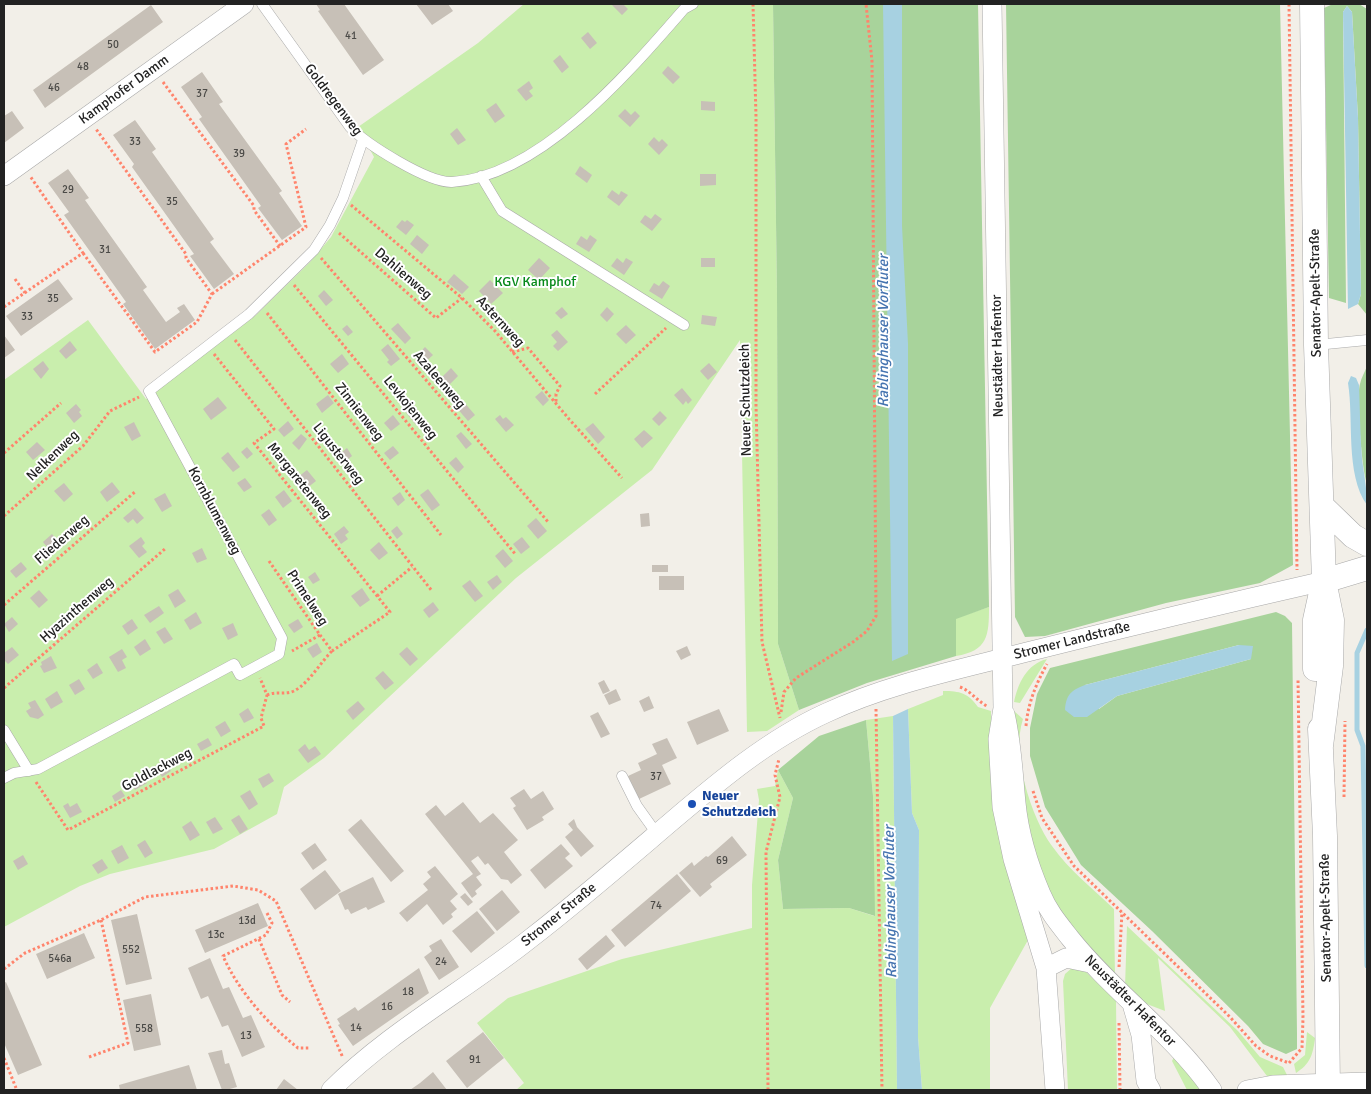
<!DOCTYPE html>
<meta charset="utf-8">
<style>
body{margin:0}
#map{position:relative;width:1371px;height:1094px;overflow:hidden;background:#f2efe8;font-family:Signika,sans-serif}
canvas{display:block}
.frame{position:absolute;inset:0;border:5px solid #222;pointer-events:none}
</style>
<div id="map">
<canvas width="1371" height="1094"></canvas>
<div class="frame"></div>
</div>
<script>
const g = document.querySelector('canvas').getContext('2d');
g.lineJoin = 'round';
function fillPath(path, color) { g.fillStyle = color; g.fill(path, 'evenodd'); }
function strokePath(path, color, width, dash) { g.strokeStyle = color; g.lineWidth = width; g.lineCap = dash ? 'butt' : 'round'; g.setLineDash(dash || []); g.stroke(path); }
function write(font, color, halo, rows, align = 'center') {
  g.font = font + ' Signika,sans-serif'; g.lineWidth = 4; g.setLineDash([]); g.textBaseline = 'middle'; g.strokeStyle = halo; g.fillStyle = color; for (const [text, x, y, turn = 0] of rows) {
    g.save(); g.translate(x, y); g.rotate((+turn || 0) * Math.PI / 180); g.textAlign = isNaN(turn) ? turn : align; if (halo) g.strokeText(text, 0, 0); g.fillText(text, 0, 0); g.restore();
  }
}
fillPath(new Path2D(`
 M524,4H773L777,295L778,644L799,710L767,731L747,732L740,340L652,470L516,578L324,758L284,787L277,814L214,849L110,874L80,886L4,927V380L88,320L146,399L256,315L310,262L331,237L374,157L358,127L478,43Z
 M989,607C989,635 988,651 956,656V618Z
 M1047,659L1020,703L1014,702C1018,683 1027,664 1047,659Z
 M943,691C960,691 968,693 978,707L991,711V765L1028,940L990,1008V1090H922L918,1037L919,830L912,813L908,709L943,695Z
 M1014,711L1023,719C1011,754 1031,817 1052,846C1069,870 1093,889 1114,909L1115,977L1048,901L1020,796Z
 M893,716L897,1090H516L524,1083L477,1023L508,998L622,959L752,928V885L759,800L757,789L775,786L778,770L793,798L778,860L783,909L849,908L874,916L873,796L866,720Z
 M1127,926L1238,1031L1260,1057L1283,1067L1287,1075L1267,1076L1230,1027L1158,958L1165,1011L1139,1001L1125,987Z
 M1073,967L1083,969L1116,1001L1117,1090H1068L1063,981L1065,974Z
 M1307,1032L1315,1038C1313,1055 1310,1064 1296,1073L1294,1064L1305,1055Z
 M1174,1057L1203,1090H1187L1172,1061Z`), '#c9eead');
fillPath(new Path2D(`
 M773,4H978L989,607L956,619V656L867,683L799,710L778,644L777,295Z
 M1006,4H1280L1293,565L1260,583L1166,603L1045,636L1025,637L1015,617Z
 M1333,4H1359L1367,9V315L1358,304L1361,294L1358,118L1352,12L1347,6L1343,12L1346,303L1329,298L1324,8Z
 M1367,366V483C1362,471 1356,396 1360,384C1361,378 1365,372 1367,366Z
 M1276,612L1285,616L1292,623L1297,1034V1049L1286,1054L1263,1044L1248,1026L1152,931L1081,865L1045,807L1030,756V728L1037,694L1050,668ZM1239,645L1251,659L1117,696L1099,709L1085,685Z
 M866,720L873,796L875,916L849,908L783,909L778,860L793,798L778,770L819,736Z`), '#a8d39b');
fillPath(new Path2D(`
 M883,4H902V226L908,344V654L892,661Z
 M1347,6L1352,12L1358,118L1361,294L1358,304L1348,309L1343,12Z
 M1351,376L1356,378L1359,385C1360,410 1360,434 1362,459C1364,475 1367,488 1367,505C1345,474 1354,420 1348,383Z
 M1239,645L1253,646L1251,659L1117,696L1087,717H1074L1065,710C1066,695 1071,690 1085,685Z
 M908,709L912,813L919,830L918,1037L922,1090H897L893,716Z`), '#a7d1e1');
strokePath(new Path2D(`
 M1367,630L1357,653V730L1363,746L1367,966`), '#a7d1e1', 5);
fillPath(new Path2D(`
 M316,4H344L384,60L363,75L318,11L320,10Z
 M416,4H448L453,11L432,25Z
 M613,4H623L628,9L622,15L612,5Z
 M151,5L163,22L45,108L33,90Z
 M588,32L597,43L590,49L581,38Z
 M560,55L569,67L562,73L553,61Z
 M668,66L680,77L673,84L662,73Z
 M202,72L223,102L219,104L282,191L279,193L302,226L282,240L258,208L261,206L199,119L202,117L181,87Z
 M529,81L533,88L529,91L533,96L526,101L517,90Z
 M701,101L715,102V111L701,110Z
 M496,103L505,116L495,123L486,110Z
 M625,109L631,115L635,111L640,116L630,127L618,116Z
 M12,111L24,128L4,143V116Z
 M135,120L156,149L152,152L214,239L210,242L234,274L214,289L190,256L194,254L132,167L134,164L113,135Z
 M457,128L466,140L458,145L450,134Z
 M654,137L659,142L662,139L668,145L659,155L648,144Z
 M580,166L592,175L587,183L575,174Z
 M68,169L89,198L85,200L147,287L143,290L166,322L180,312L177,308L184,304L195,320L155,349L123,304L126,302L64,215L69,212L48,183Z
 M700,174H716V185L700,186Z
 M612,190L619,195L621,191L628,195L619,206L607,197Z
 M655,214L662,219L652,231L640,222L645,215L651,219Z
 M402,220L405,222L407,220L414,225L406,235L396,227Z
 M417,235L429,245L422,254L410,244Z
 M590,235L597,240L589,252L576,244L581,236L587,240Z
 M539,258L550,268L539,280L528,270Z
 M617,258L623,263L626,258L633,262L624,275L611,266Z
 M701,258H715V267H701Z
 M454,274L469,287L462,294L447,282Z
 M58,279L73,299L21,336L6,316Z
 M490,280L503,293L491,304L479,291Z
 M663,281L670,286L662,299L649,291L654,283L659,286Z
 M324,290L333,300L326,306L318,296Z
 M562,307L568,314L561,319L555,313Z
 M607,307L614,314L607,322L600,315Z
 M702,315L717,317L715,326L701,324Z
 M398,323L411,338L405,344L391,329Z
 M347,325L353,332L348,336L342,329Z
 M626,325L636,335L626,344L616,334Z
 M557,330L568,342L558,351L553,346L557,342L551,335Z
 M4,335L15,350L4,358Z
 M70,341L77,350L66,359L59,351Z
 M388,344L400,359L391,366L387,362L389,360L381,350Z
 M425,347L433,355L423,364L416,356Z
 M342,354L349,364L338,373L330,364Z
 M43,361L49,369L41,379L33,369Z
 M709,363L717,372L708,380L700,371Z
 M451,368L458,376L448,386L440,379Z
 M682,388L692,400L688,404L686,401L683,405L674,395Z
 M542,391L549,400L543,406L535,397Z
 M328,395L334,403L322,413L316,404Z
 M218,397L227,408L211,420L203,409Z
 M463,401L475,415L468,421L456,407Z
 M411,402L424,418L416,425L403,409Z
 M76,404L81,410L79,412L82,416L74,423L66,413Z
 M660,411L667,418L659,426L652,419Z
 M393,415L400,424L391,431L384,423Z
 M500,415L503,419L506,417L514,425L506,432L495,419Z
 M288,421L294,429L284,437L278,430Z
 M134,422L141,436L132,441L124,427Z
 M593,423L605,437L598,444L585,429Z
 M644,430L653,438L642,448L634,439Z
 M461,432L472,444L466,449L456,436Z
 M301,434L307,439L299,450L292,443Z
 M37,442L45,450L33,460L26,452Z
 M393,446L399,453L390,460L384,453Z
 M247,447L253,454L247,459L241,452Z
 M347,448L352,456L341,465L335,458Z
 M228,452L240,467L233,472L221,458Z
 M456,457L464,467L458,473L449,463Z
 M307,470L316,481L307,488L298,477Z
 M245,478L252,487L244,492L237,483Z
 M112,482L120,492L107,502L100,492Z
 M64,483L73,494L64,502L54,491Z
 M428,489L440,505L432,511L420,495Z
 M284,490L292,501L283,508L275,497Z
 M400,492L405,500L398,506L392,498Z
 M165,493L172,506L162,512L154,499Z
 M135,508L144,518L137,524L133,519L128,523L123,518Z
 M269,509L277,520L269,526L261,515Z
 M649,513L650,526L641,527L640,514Z
 M536,518L547,531L538,539L527,526Z
 M344,526L349,532L345,535L348,539L341,544L334,534Z
 M397,526L403,534L397,539L391,531Z
 M52,534L61,545L52,553L43,542Z
 M141,537L145,543L142,546L147,552L139,558L129,546Z
 M522,537L530,547L521,554L513,544Z
 M379,542L388,553L379,560L370,550Z
 M202,548L207,559L197,563L192,553Z
 M503,549L513,561L505,568L495,556Z
 M21,562L27,569L16,578L10,571Z
 M652,565H668V572H652Z
 M315,572L320,580L313,584L308,577Z
 M497,575L502,582L493,590L487,582Z
 M659,576H684V590H659Z
 M470,580L483,596L475,602L462,586Z
 M362,588L370,600L360,607L351,596Z
 M178,589L186,601L175,608L168,595Z
 M39,590L48,600L39,608L30,598Z
 M433,602L439,610L429,618L423,610Z
 M159,606L164,613L150,623L144,615Z
 M196,612L202,623L190,630L184,620Z
 M12,617L18,624L9,632L4,624Z
 M132,619L138,628L128,635L122,626Z
 M298,619L303,627L294,633L288,625Z
 M233,623L238,635L228,640L222,628Z
 M165,627L173,639L164,644L156,632Z
 M145,639L151,649L140,656L134,647Z
 M317,643L322,652L313,658L307,649Z
 M687,646L691,655L681,660L676,651Z
 M12,647L19,655L8,664L4,660V653Z
 M407,647L418,659L410,666L399,654Z
 M122,649L127,657L122,660L126,668L118,672L109,657Z
 M51,656L57,668L44,673L40,666L42,665L41,662Z
 M97,663L103,673L93,679L87,670Z
 M383,671L394,683L385,690L375,678Z
 M79,679L85,689L75,695L69,685Z
 M604,680L610,691L603,694L598,683Z
 M616,689L621,700L609,705L604,695Z
 M57,691L63,702L51,709L45,699Z
 M649,696L654,708L644,712L639,701Z
 M35,700L44,715L38,719L30,717L26,711L31,708L28,703Z
 M358,701L365,709L353,720L346,711Z
 M248,708L254,718L244,723L239,714Z
 M719,709L729,731L697,745L687,722Z
 M598,712L610,734L601,738L590,716Z
 M225,721L231,731L221,737L215,727Z
 M208,738L212,745L201,751L197,744Z
 M667,738L677,758L662,765L671,784L639,799L628,776L641,770L638,763L657,754L652,744Z
 M305,744L309,750L315,746L321,754L308,763L298,750Z
 M163,761L171,771L162,777L155,766Z
 M269,773L274,781L263,788L258,779Z
 M143,775L147,783L135,790L129,780L133,778L134,780Z
 M524,789L531,799L543,791L554,809L542,817L544,820L527,830L513,808L516,806L510,798Z
 M121,790L125,796L115,802L112,796Z
 M250,790L258,804L249,810L240,796Z
 M463,802L480,823L493,813L518,840L504,852L522,875L511,884L508,880L501,879L488,863L485,865L478,856L471,861L481,874L476,877L482,885L475,891L477,894L472,898L461,883L473,874L425,814L436,805L445,816Z
 M68,803L70,807L77,803L82,812L70,818L63,806Z
 M239,815L248,829L240,834L231,820Z
 M215,817L223,829L213,834L206,822Z
 M361,819L404,871L391,882L348,830Z
 M574,819L577,827L594,846L581,857L565,837L573,830L568,824Z
 M191,821L200,835L190,841L182,827Z
 M732,836L747,855L710,884L712,887L700,897L679,873L692,862L694,866L706,856L708,857Z
 M145,840L153,853L145,858L137,845Z
 M315,843L327,860L313,870L301,853Z
 M561,844L570,854L565,858L573,866L545,889L530,870Z
 M122,845L129,858L118,864L111,851Z
 M23,855L28,864L18,870L13,861Z
 M102,859L108,868L98,874L92,865Z
 M435,866L458,894L450,901L457,909L451,914L453,917L443,925L427,904L407,922L399,913L428,890L423,884L431,877L427,872Z
 M325,870L341,891L315,910L300,889Z
 M677,874L691,891L625,947L611,930Z
 M373,877L385,902L368,910L366,907L351,914L348,909L345,910L338,894Z
 M502,890L520,912L497,931L479,909Z
 M465,893L473,902L468,906L460,897Z
 M258,903L268,926L205,953L195,930Z
 M477,911L495,933L471,953L452,931Z
 M137,914L152,979L126,985L111,920Z
 M84,933L95,958L47,979L36,954Z
 M606,935L615,946L587,970L578,959Z
 M441,939L459,967L439,980L424,957L432,951L429,946Z
 M210,958L223,989L229,987L243,1018L251,1015L265,1047L242,1057L228,1025L222,1027L208,996L201,999L188,968Z
 M419,968L429,993L353,1046L338,1025L340,1024L337,1019L355,1007L358,1011Z
 M6,982L42,1065L18,1075L4,1043V983Z
 M151,994L161,1045L134,1051L123,1000Z
 M483,1032L504,1058L467,1088L446,1061Z
 M222,1050L225,1064L229,1063L237,1087L226,1090H222L208,1053Z
 M189,1065L197,1090H120L119,1085Z
 M433,1072L447,1090H410L420,1083Z
 M284,1079L298,1090H276Z`), '#c7c0b7');
const service = new Path2D(`
 M262,4L350,127C366,144 428,183 452,182C540,177 630,71 684,9L693,4
 M481,176L502,211L684,325
 M1316,345L1367,340
 M4,730L29,771
 M622,776L637,806L657,834
 M4,778L14,773L38,769L234,664L240,675L279,654L282,638L149,391L249,314L314,250L330,225L343,198L363,140`);
const minor = new Path2D(`
 M992,4L1003,708L998,739L1002,807L1013,859L1046,968L1055,1090
 M4,176L244,4
 M1005,714C1012,744 1013,773 1016,803C1019,834 1029,866 1041,894C1048,911 1059,924 1070,938C1113,992 1172,1033 1212,1090
 M1046,968L1066,958L1090,963
 M1132,1004L1141,1035L1146,1081L1151,1090
 M331,1090C390,1031 466,990 531,938C579,901 625,861 672,821C719,781 769,739 826,713C888,684 957,670 1023,653C1123,628 1223,604 1324,581
 M1247,1090L1273,1085L1367,1082`);
const tertiary = new Path2D(`
 M1312,4L1316,345L1324,581L1332,620L1331,666L1321,746
 M1322,506L1353,536L1367,544
 M1324,581L1367,568
 M1315,669V620L1322,588
 M1320,729L1325,836L1328,1090`);
strokePath(service, '#a9a9a9', 11);
strokePath(minor, '#a9a9a9', 20);
strokePath(tertiary, '#a9a9a9', 25);
strokePath(new Path2D(`
 M753,4L756,117V405L762,642L780,718
 M1289,4L1297,570
 M163,82L254,206V210L280,246
 M351,205L462,298L495,331L569,419L622,478
 M339,233L436,318L462,298
 M83,253L155,352L197,322L212,294L186,258V254L96,129
 M321,258L549,523
 M15,279L25,293
 M294,285L516,555
 M212,294L306,227L286,144L306,129
 M4,307L83,253L30,176
 M267,313L441,535
 M235,340L432,591
 M512,352L528,348L560,386L556,394V403
 M214,354L274,429L254,443L390,612L332,651L320,635
 M595,394L666,328
 M4,453L61,403
 M4,516L83,446L110,411L139,397
 M269,561L320,635L292,651
 M377,596L412,567
 M4,605L136,491
 M960,687C971,691 977,701 987,706
 M4,688L166,548
 M267,695C275,691 285,695 294,691C309,683 320,663 332,651
 M876,709L882,1090
 M781,712L784,692L796,678L853,642L867,631L876,616L872,61L866,4
 M1026,726C1028,703 1036,684 1047,664
 M36,782L68,830L264,726L261,718L267,695L260,678
 M1033,791L1042,818L1074,866L1230,1017L1256,1046L1270,1056L1289,1063
 M1344,797L1345,721
 M267,913L272,923L266,935L223,956C239,992 268,1024 298,1048H310
 M259,939L282,995L290,1002
 M1119,967L1122,912
 M4,969L25,953L101,920L145,897L233,886L258,890L276,901L343,1058
 M1119,1023L1120,1090
 M89,1057L128,1043L101,920
 M4,1058L16,1088
 M1289,1063L1302,1048L1303,1018L1298,679
 M768,1090L766,852L780,797L775,775L779,759`), '#ff846c', 3, [2.5, 2.5]);
strokePath(service, '#fff', 10);
strokePath(minor, '#fff', 19);
strokePath(tertiary, '#fff', 24);
for (const [x, y, r, color] of [
 [692,804,5,"#1a4fb4"]
]) { const dot = new Path2D(); dot.arc(x, y, r, 0, 2 * Math.PI); g.fillStyle = color; g.fill(dot); strokePath(dot, '#fff', 2); }
write('11px', '#4b4a47', null, [
 ["41",351,36],
 ["50",113,45],
 ["48",83,67],
 ["46",54,88],
 ["37",202,94],
 ["33",135,142],
 ["39",239,154],
 ["29",68,190],
 ["35",172,202],
 ["31",105,250],
 ["35",53,299],
 ["33",27,317],
 ["37",656,777],
 ["69",722,861],
 ["74",656,906],
 ["13d",247,921],
 ["13c",216,935],
 ["552",131,950],
 ["546a",60,959],
 ["24",441,962],
 ["18",408,992],
 ["16",387,1007],
 ["14",356,1028],
 ["558",144,1029],
 ["13",246,1036],
 ["91",475,1060]
]);
write('14px', '#222', '#fff', [
 ["Kamphofer Damm",124,90,-36],
 ["Goldregenweg",333,100,53],
 ["Dahlienweg",403,274,41],
 ["Senator-Apelt-Straße",1316,293,-91],
 ["Asternweg",500,322,47],
 ["Neustädter Hafentor",998,356,-91],
 ["Azaleenweg",439,380,49],
 ["Neuer Schutzdeich",746,400,-91],
 ["Levkojenweg",410,408,51],
 ["Zinnienweg",359,412,52],
 ["Ligusterweg",338,454,52],
 ["Nelkenweg",53,456,-44],
 ["Margaretenweg",299,481,51],
 ["Kornblumenweg",214,511,62],
 ["Fliederweg",62,540,-41],
 ["Primelweg",307,598,57],
 ["Hyazinthenweg",77,610,-41],
 ["Stromer Landstraße",1072,641,-14],
 ["Goldlackweg",157,770,-28],
 ["Stromer Straße",559,915,-39],
 ["Senator-Apelt-Straße",1326,918,-91],
 ["Neustädter Hafentor",1130,1001,45]
]);
write('14px', '#068919', '#fff', [
 ["KGV Kamphof",535,282]
]);
write('bold 14px', '#164399', '#fff', [
 ["Neuer",702,796],
 ["Schutzdeich",702,812]
], 'left');
write('italic 15px', '#4574b0', '#fff', [
 ["Rablinghauser Vorfluter",884,331,-90],
 ["Rablinghauser Vorfluter",891,902,-91]
]);
</script>
